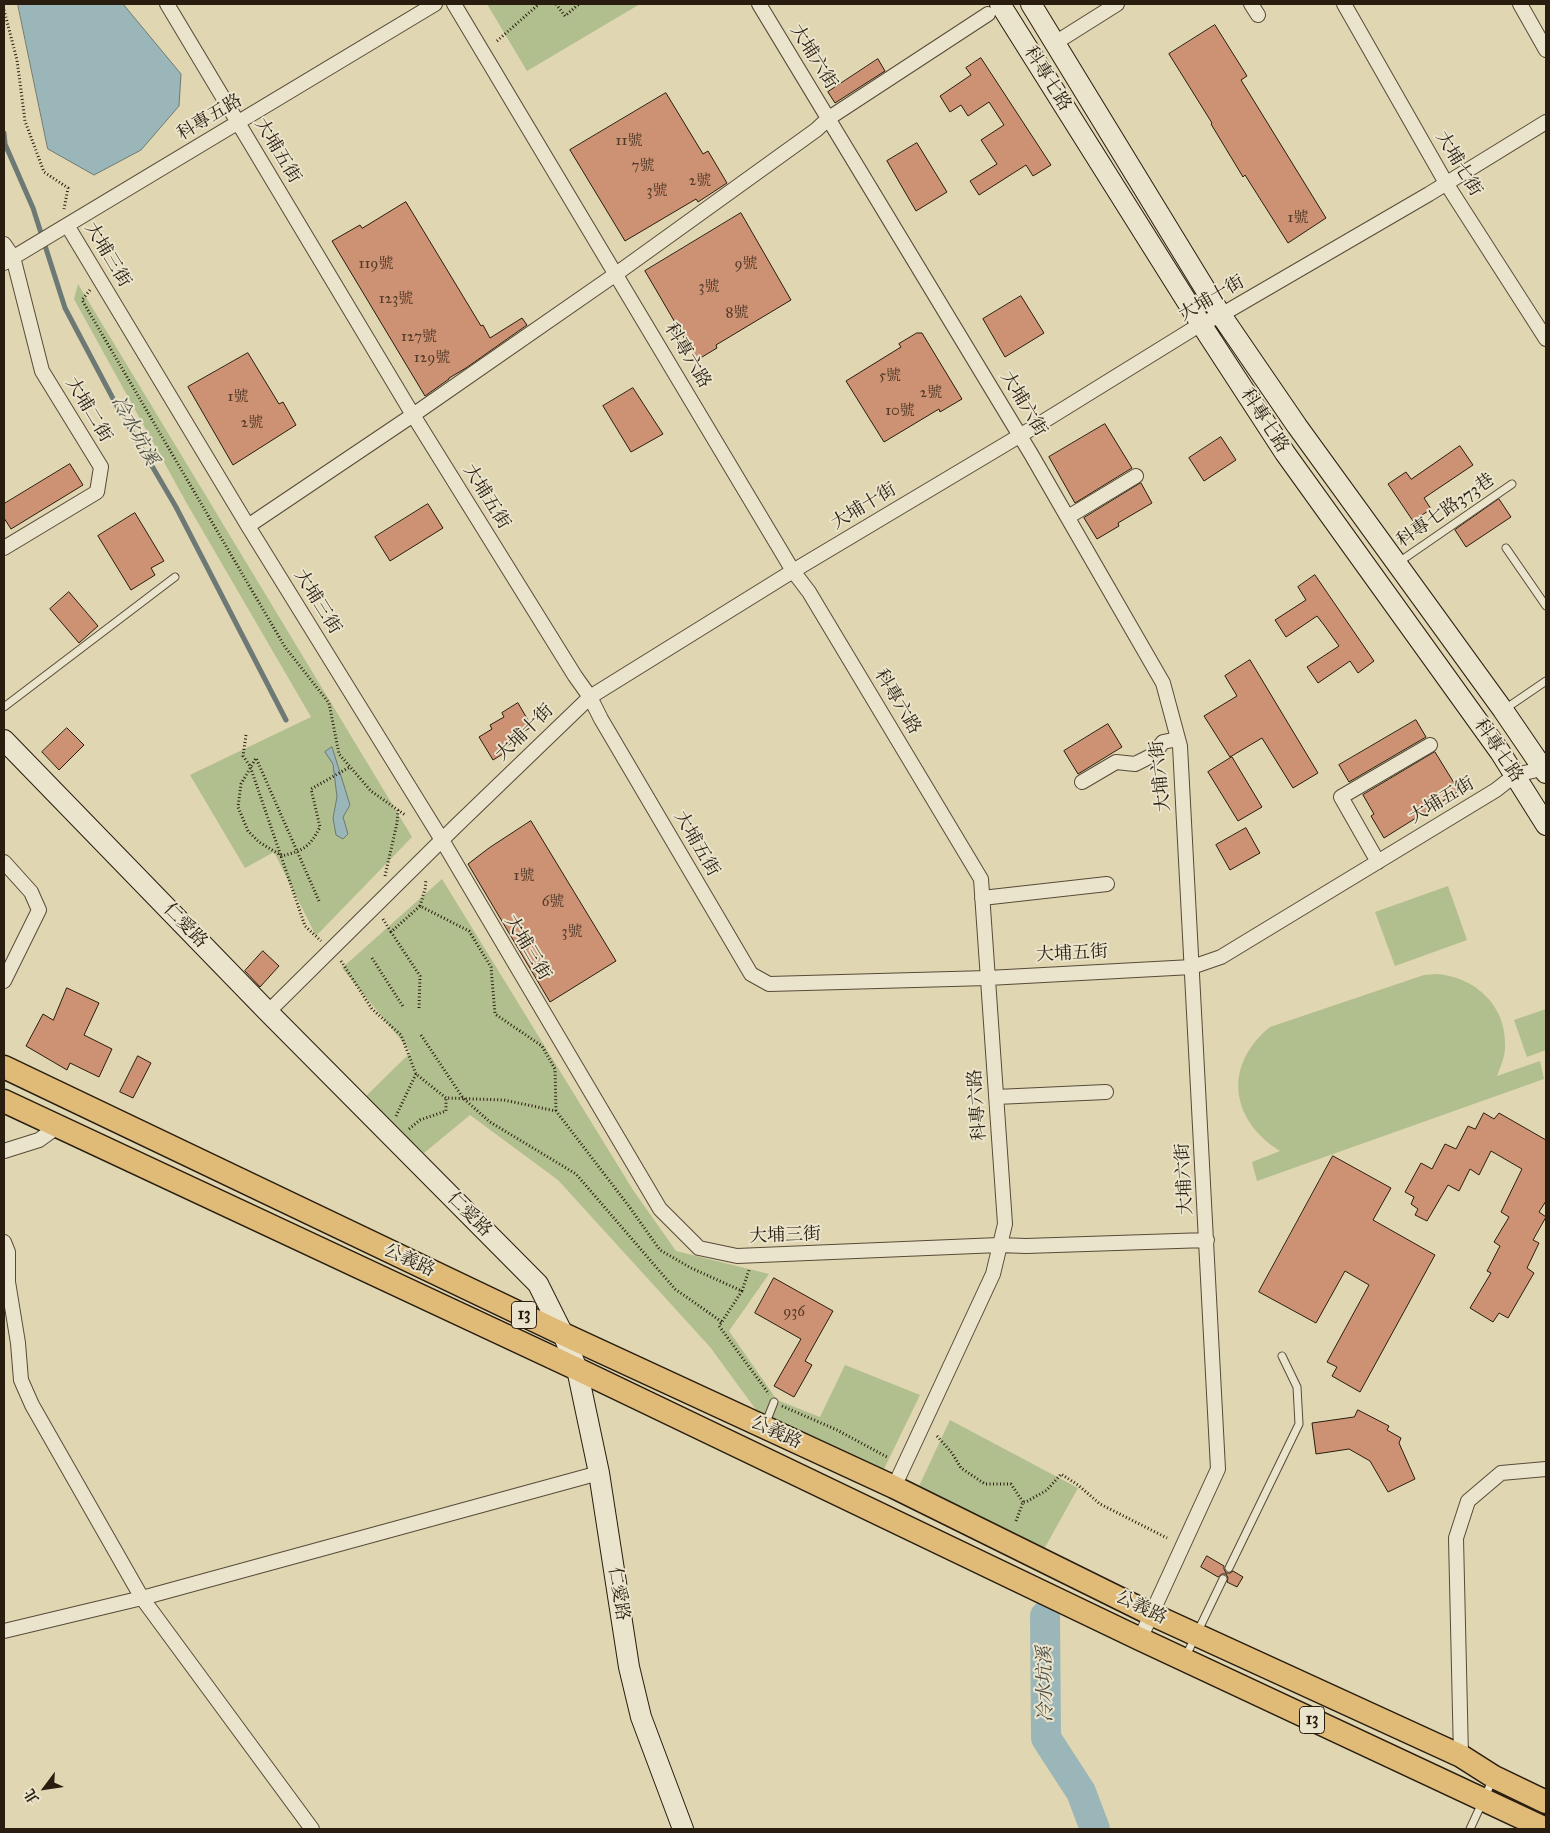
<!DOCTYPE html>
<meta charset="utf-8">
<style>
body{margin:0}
#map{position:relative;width:1550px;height:1833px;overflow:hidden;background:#e0d6b1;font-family:"IM FELL Great Primer","Noto Serif TC",serif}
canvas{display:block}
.frame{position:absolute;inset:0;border:5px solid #291d0f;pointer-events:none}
.north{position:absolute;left:20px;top:1763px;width:50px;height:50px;-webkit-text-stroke:4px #ebe4cc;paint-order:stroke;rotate:239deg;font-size:14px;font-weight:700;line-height:20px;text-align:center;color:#291d0f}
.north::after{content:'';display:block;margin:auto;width:18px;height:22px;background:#291d0f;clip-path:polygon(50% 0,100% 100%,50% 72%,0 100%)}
</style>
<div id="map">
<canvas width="1550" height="1833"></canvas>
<div class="frame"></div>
<div class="north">北</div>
</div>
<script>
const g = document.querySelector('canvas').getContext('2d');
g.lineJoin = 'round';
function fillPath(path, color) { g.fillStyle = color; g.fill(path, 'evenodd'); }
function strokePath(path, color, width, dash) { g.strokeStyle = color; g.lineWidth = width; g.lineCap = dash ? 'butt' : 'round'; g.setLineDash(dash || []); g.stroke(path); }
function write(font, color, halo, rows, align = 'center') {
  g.font = font + ' "IM FELL Great Primer","Noto Serif TC",serif'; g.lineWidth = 4; g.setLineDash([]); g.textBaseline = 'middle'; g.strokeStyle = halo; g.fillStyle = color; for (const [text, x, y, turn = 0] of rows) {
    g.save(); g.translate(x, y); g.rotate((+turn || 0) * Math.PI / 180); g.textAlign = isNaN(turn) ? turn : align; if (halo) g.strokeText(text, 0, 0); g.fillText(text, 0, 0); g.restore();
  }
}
fillPath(new Path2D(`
 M487,4H640L527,71Z
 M78,284L412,837L316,936L274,852L245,868L190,775L311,717L186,502L74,299Z
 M442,879L633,1190L676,1251L769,1274L729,1331L777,1400L820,1417L845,1365L920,1395L883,1471L757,1411L710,1347L558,1180L470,1115L424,1153L364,1098L411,1052L342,968Z
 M1448,886L1467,940L1395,966L1375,912Z
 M1437,974C1473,977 1505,1003 1505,1043C1506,1055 1501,1065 1497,1076L1540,1061L1544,1079L1257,1181L1252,1162L1280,1151C1230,1120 1223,1065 1270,1027L1424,975Z
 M1546,1009V1050L1527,1057L1514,1020Z
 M950,1420L1078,1488L1043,1551L919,1486Z`), '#b1be8d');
const water = new Path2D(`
 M18,4H123L181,74L179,106L141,150L94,175L48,149Z
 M332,747L350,805L343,817L348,834L343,839L336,835L333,818L337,797L333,764L325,752Z`);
fillPath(water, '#9ab6b8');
strokePath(water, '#6d7974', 1);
strokePath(new Path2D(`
 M4,133L5,144L33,208L65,308L118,408L176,507L286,720`), '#6d7974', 5);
strokePath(new Path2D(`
 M1045,1616L1046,1738L1081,1792L1095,1829`), '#9ab6b8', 30);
const building = new Path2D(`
 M1215,25L1247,76L1241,80L1326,218L1288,243L1245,175L1243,177L1211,124L1212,123L1169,54Z
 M981,58L1051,165L1033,176L1026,165L979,195L970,181L997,164L981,140L1004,125L989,102L968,116L961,105L950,112L940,96L971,75L966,68Z
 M878,59L885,71L835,103L828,92Z
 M666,93L703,154L708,151L727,183L698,202L696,199L625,241L570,150Z
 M917,143L947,192L916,211L887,161Z
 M406,202L481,326L483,325L490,338L522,318L527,325L466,368L449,378V379L425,396L332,241L360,225L362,228Z
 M741,213L791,300L716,345L717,348L697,360L645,271Z
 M1021,296L1044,333L1005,357L983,319Z
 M917,333H922L962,399L940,412L939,409L884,442L846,381L901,347L899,344Z
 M248,353L279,404L283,402L296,425L233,465L188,387Z
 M633,388L663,434L631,452L603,406Z
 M1105,424L1132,468L1075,503L1049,457Z
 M1221,437L1236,460L1204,481L1189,458Z
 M1460,446L1473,465L1424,498L1431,509L1413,521L1388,484L1406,472L1411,479Z
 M70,464L83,485L11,529L4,518V504Z
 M1141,483L1152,503L1118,523L1119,526L1097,539L1084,518Z
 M1499,499L1511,517L1466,547L1455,530Z
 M428,504L443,528L390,561L375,537Z
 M135,513L164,561L151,568L155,575L131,590L98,536Z
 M1315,575L1374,661L1358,673L1350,661L1318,683L1307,667L1339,646L1324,625L1317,616L1286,637L1275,620L1306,600L1298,587Z
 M69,592L98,626L79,643L50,609Z
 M1250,660L1318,773L1293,788L1262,738L1230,757L1204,716L1237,696L1225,676Z
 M518,703L532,727L515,736L517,740L503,748L506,752L493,760L479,737L492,729L490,725L504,717L502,713Z
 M1416,720L1426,737L1349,782L1339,765Z
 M1108,724L1122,747L1078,774L1064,751Z
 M67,728L84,745L59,770L42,752Z
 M1435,752L1459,791L1384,838L1371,816L1374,814L1363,795Z
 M1232,757L1262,807L1238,821L1208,772Z
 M531,821L616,961L550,1002L468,864L489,848Z
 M1246,828L1260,853L1230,870L1216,845Z
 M263,951L279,966L260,987L245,971Z
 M67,988L99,1003L84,1035L112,1049L99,1077L70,1063L67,1070L26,1046L43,1014L53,1020Z
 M138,1056L151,1063L133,1098L120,1092Z
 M1484,1113L1494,1119L1499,1113L1546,1140V1201L1539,1212L1546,1217L1533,1240L1539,1243L1527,1268L1534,1273L1508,1318L1499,1313L1493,1322L1470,1308L1491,1273L1487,1271L1500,1246L1494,1242L1509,1217L1501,1212L1522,1169L1491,1151L1479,1175L1470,1169L1459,1191L1448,1185L1427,1221L1415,1215L1418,1209L1411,1204L1414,1197L1405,1192L1421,1163L1432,1169L1445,1144L1456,1149L1468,1126L1475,1129Z
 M1333,1156L1391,1188L1373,1220L1435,1255L1360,1392L1332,1376L1337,1367L1327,1362L1369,1285L1345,1271L1316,1323L1259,1292Z
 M774,1278L833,1311L805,1361L812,1365L794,1397L774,1386L801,1339L755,1313Z
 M1358,1410L1389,1426L1387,1430L1401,1438L1399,1443L1415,1479L1388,1492L1370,1461L1349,1449L1316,1454L1312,1423L1354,1417Z
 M1207,1556L1224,1566V1569L1226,1573H1230L1233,1571L1243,1577L1237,1587L1227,1582L1228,1578L1226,1574H1222L1218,1577L1201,1567Z`);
fillPath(building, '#cd9173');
strokePath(building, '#291d0f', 1);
const lane = new Path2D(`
 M1506,548L1546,606
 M1399,562L1512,484
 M4,707L175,577
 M1505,709L1546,681
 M765,1425L774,1402
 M1229,1568L1299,1424L1297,1387L1282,1356
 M1185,1658L1223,1579
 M1470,1829L1493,1779`);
const street = new Path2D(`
 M167,4L413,415L575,676L590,697L601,719L751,974L769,984L988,978L1192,967L1221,957L1496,790L1515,775L1546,768
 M454,4L793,571L809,592L981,879L1005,1224L993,1274L894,1487
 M759,4L1031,454L1163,683L1180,746L1218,1469L1140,1639
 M1251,4L1258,15
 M1344,4L1446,183L1546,339
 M1520,4L1546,50
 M1055,43L1117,4
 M67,225L248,526L442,840L660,1209L699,1248L737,1256L999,1245L1026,1246L1207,1240
 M4,244L13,257L42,371L101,467L97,492L4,548
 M4,263L435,4
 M1068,517L1136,476
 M248,526L413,415L616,274L816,130L829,118L988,14
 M1082,782L1116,762L1135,764L1153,755L1163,742L1178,739
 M4,862L31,892L39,910L4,981
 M1378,862L1341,797L1430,745
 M982,898L1107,884
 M268,1012L455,827L590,697L793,571L1036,426L1201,324L1221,315L1429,194L1546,122
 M996,1097L1106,1092
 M4,1151L39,1140L57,1127
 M4,1242L8,1252V1282L18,1343L21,1380L32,1405L142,1598L312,1829
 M4,1631L142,1598L599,1473
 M1461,1756L1456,1538L1468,1501L1501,1473L1546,1469`);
const secondary = new Path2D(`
 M1000,4L1201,324L1285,453L1500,752L1546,825
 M1031,4L1221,315L1297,426L1503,710L1546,773
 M4,740L268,1012L538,1284L563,1334L577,1369L599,1473L629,1667L641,1717L683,1829`);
const primary = new Path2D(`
 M4,1067L563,1334L894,1487L1151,1614L1461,1756L1494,1777L1546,1802
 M4,1101L577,1369L1140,1639L1546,1829`);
strokePath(lane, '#574b38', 9);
strokePath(street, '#574b38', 16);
strokePath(secondary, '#291d0f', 22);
strokePath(primary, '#291d0f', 25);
strokePath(new Path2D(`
 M556,4L565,16L579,4
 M4,10L17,60L25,121L44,172L68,188L64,209
 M497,41L539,4
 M90,290L82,300L285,647L329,703L339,754L371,791L405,815
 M246,735L243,756L250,766L305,926L321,941
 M385,876L397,823L398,810
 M319,901L256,758L241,784L238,807L248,831L259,842L282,856C304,850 309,848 320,827L311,789L350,767
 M420,906L425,889L426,880
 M383,919L391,932
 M372,958L404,1008
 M341,961L372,1009L401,1035L416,1074L446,1098L504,1100L556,1111L628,1205L660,1250L691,1268L742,1291L719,1326L769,1394
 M419,1008L420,976L391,932L420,906L469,931L491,967L495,1014L542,1046L555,1069L556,1111
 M421,1035L463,1098L490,1122L576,1174L675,1289L722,1322
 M396,1116L416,1074
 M409,1129L420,1120L446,1111V1098
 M742,1291L749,1270
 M782,1406L837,1430L887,1457
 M937,1436L952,1453L961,1468L985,1484H1011L1023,1502
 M1016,1521L1023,1502H1026L1047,1490L1061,1474L1078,1485L1100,1504L1167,1538`), '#291d0f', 3, [1, 2.5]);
strokePath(lane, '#ebe4cc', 7);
strokePath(street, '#ebe4cc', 14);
strokePath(secondary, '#ebe4cc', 20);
strokePath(primary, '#e0bb78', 22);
write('15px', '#523a28', null, [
 ["11號",629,141],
 ["7號",643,166],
 ["2號",700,181],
 ["3號",657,191],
 ["1號",1298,218],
 ["119號",376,264],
 ["9號",746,264],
 ["3號",709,287],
 ["123號",396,299],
 ["8號",737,313],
 ["127號",419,337],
 ["129號",432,358],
 ["5號",890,376],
 ["2號",931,393],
 ["1號",238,397],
 ["10號",900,411],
 ["2號",252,423],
 ["1號",524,876],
 ["6號",553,902],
 ["3號",572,932],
 ["936",794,1312]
]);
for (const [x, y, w] of [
 [524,1315,25],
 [1312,1720,25]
]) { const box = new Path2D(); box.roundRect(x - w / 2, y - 13.5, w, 27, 4); g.fillStyle = '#ebe4cc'; g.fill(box); strokePath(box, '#291d0f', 1); }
write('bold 16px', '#291d0f', null, [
 ["13",524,1315],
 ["13",1312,1720]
]);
write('18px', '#291d0f', '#ebe4cc', [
 ["大埔六街",813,57,58],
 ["科專七路",1047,79,58],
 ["科專五路",210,118,-31],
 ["大埔五街",277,151,59],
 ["大埔七街",1458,164,59],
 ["大埔三街",107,255,59],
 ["大埔十街",1212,299,-30],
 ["科專六路",687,356,59],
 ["大埔六街",1023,404,59],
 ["大埔二街",88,410,59],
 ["科專七路",1264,421,57],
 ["大埔五街",486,497,58],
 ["大埔十街",864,507,-31],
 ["科專七路373巷",1446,511,-35],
 ["大埔三街",317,602,58],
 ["科專六路",897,702,59],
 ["大埔十街",525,733,-44],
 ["科專七路",1498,751,56],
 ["大埔六街",1161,776,-96],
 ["大埔五街",1442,801,-31],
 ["大埔五街",696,844,60],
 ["仁愛路",185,926,46],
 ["大埔三街",527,948,59],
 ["大埔五街",1072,954,-3],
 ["科專六路",978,1105,-94],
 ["大埔六街",1185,1179,-93],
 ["仁愛路",469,1215,45],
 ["大埔三街",785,1236,-2],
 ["公義路",409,1261,25],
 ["公義路",776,1433,25],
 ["仁愛路",618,1594,81],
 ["公義路",1141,1608,26]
]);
write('italic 19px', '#4b4b42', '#ebe4cc', [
 ["冷水坑溪",134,431,61],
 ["冷水坑溪",1046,1684,-91]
]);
</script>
